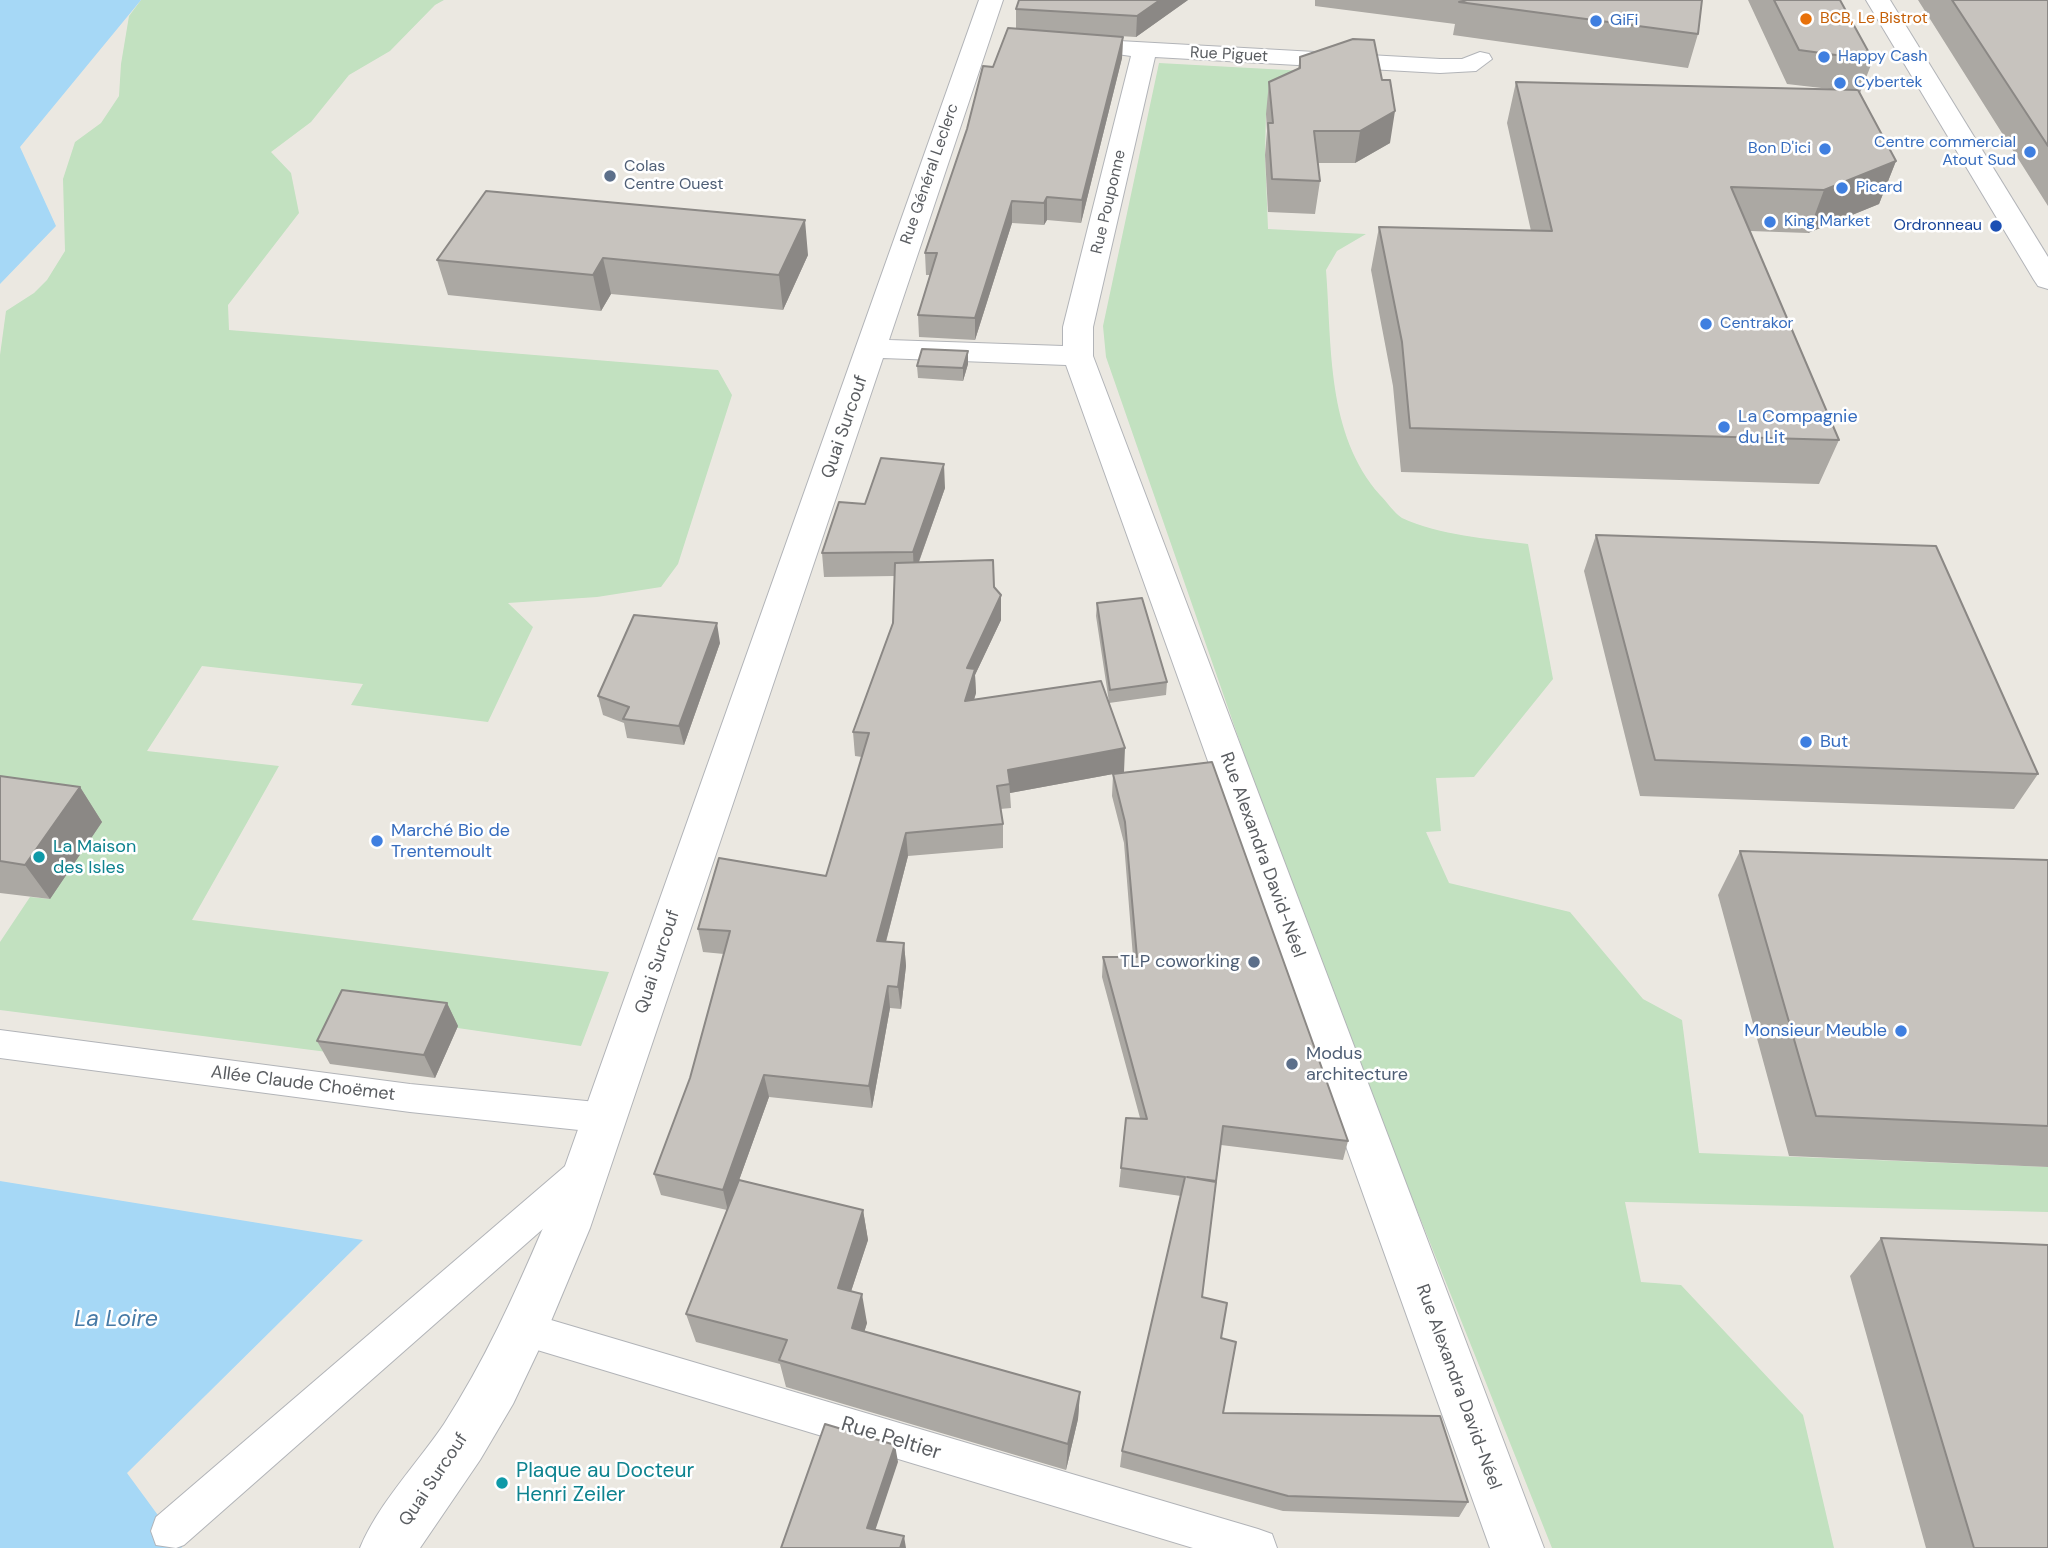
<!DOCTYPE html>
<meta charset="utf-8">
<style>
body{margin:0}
canvas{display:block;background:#ebe8e1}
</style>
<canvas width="2048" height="1548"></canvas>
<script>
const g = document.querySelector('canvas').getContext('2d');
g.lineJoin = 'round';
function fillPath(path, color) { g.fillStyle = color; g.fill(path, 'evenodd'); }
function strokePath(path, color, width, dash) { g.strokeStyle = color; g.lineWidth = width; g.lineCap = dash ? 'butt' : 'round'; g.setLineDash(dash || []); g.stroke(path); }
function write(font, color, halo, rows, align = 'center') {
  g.font = font + ' "DM Sans",sans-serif'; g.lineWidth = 5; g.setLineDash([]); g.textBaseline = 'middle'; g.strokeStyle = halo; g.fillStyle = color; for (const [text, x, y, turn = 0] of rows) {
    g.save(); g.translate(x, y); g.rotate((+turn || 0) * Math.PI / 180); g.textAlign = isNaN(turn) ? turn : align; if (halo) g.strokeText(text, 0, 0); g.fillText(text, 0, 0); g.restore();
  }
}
fillPath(new Path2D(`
 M141,0H444L435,5L390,51L349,75L311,122L271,152L291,173L299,213L228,305L229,330L718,370L732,395L678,564L661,587L597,597L508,603L533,627L488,722L351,705L363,684L202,666L147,751L279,766L192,920L609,972L581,1046L355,1013L335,1053L0,1010V942L30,897L50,899L0,809V355L6,311L34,293L47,280L65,251L63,179L75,142L101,123L119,96L121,64L129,16Z
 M1159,63L1360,74L1266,114L1265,155L1268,229L1366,234L1337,251L1326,270C1332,346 1326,434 1380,495C1387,502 1394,513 1402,518C1441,536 1486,538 1528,544L1553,679L1474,777L1436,778L1441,831L1426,832L1449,883L1570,912L1643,999L1682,1020L1699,1153L2048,1167V1212L1625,1202L1641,1282L1681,1285L1803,1415L1834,1548H1552L1307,935L1106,357L1103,326Z`), '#c2e1c0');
fillPath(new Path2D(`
 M0,0H141L20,147L56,226L0,284Z
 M0,1181L363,1240L127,1473L182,1548H0Z`), '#a6d8f6');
const service = new Path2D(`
 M0,1030L410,1084L607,1103L619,1108L623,1118L619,1128L607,1133L410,1112L0,1058Z
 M583,1157L595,1161L600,1172L595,1183L184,1545L176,1548L156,1545L151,1531L156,1517L571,1161Z
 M524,1312L1258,1529L1272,1534L1277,1548H1193L524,1346L511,1341L506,1329L511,1317Z`);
const minor = new Path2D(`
 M979,0H1003L889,340L1063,346V327L1131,56L1110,53L1107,48L1110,43L1119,41L1440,59H1462L1480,52L1489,54L1492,59L1476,71L1440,73L1155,57L1093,327V356L1544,1548H1490L1066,365L883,358L590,1228L541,1345L513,1404L480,1460L420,1548H360C378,1504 417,1464 444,1424C484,1362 514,1296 543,1228Z`);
const tertiary = new Path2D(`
 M1866,0H1890L2048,257V289L2038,286L2034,280Z`);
strokePath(service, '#b2b4b8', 2);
strokePath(minor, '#b2b4b8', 2);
strokePath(tertiary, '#b2b4b8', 2);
fillPath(service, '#fff');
fillPath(minor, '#fff');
fillPath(tertiary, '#fff');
fillPath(new Path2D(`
 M1019,0H1188L1136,37L1119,36L1123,37L1122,58L1081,223L1047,220L1044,225L1012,223L975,340L919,337L918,315L930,275H926L925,253L993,67L1016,29V9Z
 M1315,0H1702L1698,34L1688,68L1453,35L1455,24L1315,6Z
 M1748,0H1840L1873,60L1860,93L1896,161L1879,204L1808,233L1750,231L1839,440L1819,484L1401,472L1393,386L1371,270L1379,227L1531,231L1507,123L1516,82L1830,89L1787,84Z
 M1918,0H2048V206Z
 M1300,57L1382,80L1390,143L1355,163H1318L1320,181L1315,214L1268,212L1265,155L1267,131L1266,114L1269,82L1298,69Z
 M808,255L783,310L611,294L601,311L448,295L437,260Z
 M968,351V364L963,381L918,378L917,366Z
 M945,488L919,562L994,587L1001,620L975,675L976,693L974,700L1109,702L1096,616L1097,603L1167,682L1166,695L1109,703L1124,772L1010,793L1011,808L1000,809L1003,824V848L908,856L886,942L904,943L906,966L901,1009L890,1008L872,1108L769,1097L739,1180L863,1210L868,1240L851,1291L867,1323L864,1332L1080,1392L1078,1419L1066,1470L786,1387L780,1364L696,1342L686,1314L727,1210L661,1195L654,1174L690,1078L724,954L703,952L698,929L826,876L862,757L855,756L853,732L893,623L895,576L824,577L822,553L865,504Z
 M1596,535L2038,774L2014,809L1640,796L1584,571Z
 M720,643L684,745L627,738L624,723L603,715L598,696Z
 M1113,774L1348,1141L1343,1160L1221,1145L1202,1297L1221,1338L1223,1413L1468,1502L1459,1517L1283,1511L1120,1467L1122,1451L1181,1196L1119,1187L1121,1168L1140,1118L1102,977L1103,957H1133L1124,843L1112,796Z
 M0,776L80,787L102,822L50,899L0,893Z
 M1740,851L2048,860V1167L1789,1156L1718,895Z
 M447,1003L458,1026L435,1078L330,1064L317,1041Z
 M1881,1238L2048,1548H1926L1850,1276Z`), '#aba8a3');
fillPath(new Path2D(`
 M1160,0H1188L1136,37L1137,16Z
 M1123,37L1122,58L1081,223L1082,200Z
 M1395,111L1390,143L1355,163L1360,131Z
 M1896,161L1879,204L1808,233L1824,190Z
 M1047,197V220L1044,225V203Z
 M1012,201V223L975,340V318Z
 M805,220L808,255L783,310L779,275Z
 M603,258L611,294L601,311L593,275Z
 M968,351V364L963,381V368Z
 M944,464L945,488L914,575L913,552Z
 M1001,595V620L975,675L976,693L966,725L965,701L967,668Z
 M717,623L720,643L684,745L679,726Z
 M1125,748L1124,772L1010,793L1008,770Z
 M80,787L102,822L50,899L25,865Z
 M906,833L908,856L880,964L877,941Z
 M904,943L906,966L901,1009L898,987Z
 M888,986L890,1008L872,1108L869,1086Z
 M447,1003L458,1026L435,1078L424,1055Z
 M764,1075L769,1097L728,1211L723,1190Z
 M863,1210L868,1240L843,1316L838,1288Z
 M862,1294L867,1323L857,1356L852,1328Z
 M1080,1392L1078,1419L1066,1470L1068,1444Z
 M895,1445L898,1462L871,1543L867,1528Z
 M904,1536L906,1548H900Z`), '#8b8885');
const building = new Path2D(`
 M1019,0H1160L1137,16L1016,9Z
 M1467,0H1702L1698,34L1459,2Z
 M1774,0H1840L1873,60L1799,50Z
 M1952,0H2048V146Z
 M1008,28L1123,37L1082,200L1047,197L1044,203L1012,201L975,318L918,315L937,253H925L967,129L983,66L993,67Z
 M1353,39L1374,40L1382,80H1390L1395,111L1360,131H1314L1320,181L1272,179L1268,123H1273L1269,82L1300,68V57Z
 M1516,82L1858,90L1896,161L1824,190L1731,187L1839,440L1410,428L1402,342L1379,227L1552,231Z
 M486,191L805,220L779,275L603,258L593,275L437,260Z
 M922,349L968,351L963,368L917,366Z
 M881,458L944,464L913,552L822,553L839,502L865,504Z
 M1596,535L1936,546L2038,774L1655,760Z
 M993,560L994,587L1001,595L967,668L975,669L965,701L1101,681L1125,748L1008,770L1010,784L997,786L1003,824L906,833L877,941L904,943L898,987L888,986L869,1086L764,1075L723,1190L654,1174L690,1078L730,931L698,929L719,858L826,876L869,733L853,732L893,623L895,563Z
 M1142,598L1167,682L1110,690L1097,603Z
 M634,615L717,623L679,726L623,719L629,707L598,696Z
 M1212,762L1348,1141L1223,1126L1216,1181L1187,1177L1216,1182L1202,1297L1227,1303L1221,1338L1236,1342L1223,1413L1440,1416L1468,1502L1288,1496L1122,1451L1185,1177L1121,1168L1126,1118L1147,1119L1103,957H1137L1125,822L1113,774Z
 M0,776L80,787L25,865L0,861Z
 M1740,851L2048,860V1126L1816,1116Z
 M342,990L447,1003L424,1055L317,1041Z
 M739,1180L863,1210L838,1288L862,1294L852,1328L1080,1392L1068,1444L779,1360L787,1340L686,1314Z
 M1881,1238L2048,1245V1548H1974Z
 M825,1424L895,1445L867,1528L904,1536L900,1548H781Z`);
fillPath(building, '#c7c3be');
strokePath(building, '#8b8885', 2);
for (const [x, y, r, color] of [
 [1806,19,7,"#e8710a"],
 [1596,21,7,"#3f7fe0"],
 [1824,57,7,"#3f7fe0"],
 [1840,83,7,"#3f7fe0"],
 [1825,149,7,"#3f7fe0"],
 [2030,152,7,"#3f7fe0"],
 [610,176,7,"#5c6f8a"],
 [1842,188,7,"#3f7fe0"],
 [1770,222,7,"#3f7fe0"],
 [1996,226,7,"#1a4fb4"],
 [1706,324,7,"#3f7fe0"],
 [1724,427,7,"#3f7fe0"],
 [1806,742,7,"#3f7fe0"],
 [377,841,7,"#3f7fe0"],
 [39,857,7,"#0f9aa8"],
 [1254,962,7,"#5c6f8a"],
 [1901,1031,7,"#3f7fe0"],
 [1292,1064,7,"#5c6f8a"],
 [502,1483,7,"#0f9aa8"]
]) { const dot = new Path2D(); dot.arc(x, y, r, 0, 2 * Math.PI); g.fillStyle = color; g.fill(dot); strokePath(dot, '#fff', 2.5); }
write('16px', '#c56008', '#fff', [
 ["BCB, Le Bistrot",1820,19]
], 'left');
write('16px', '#366cbe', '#fff', [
 ["GiFi",1610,21],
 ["Happy Cash",1838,57],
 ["Cybertek",1854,83],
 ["Centre commercial",2016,143,"right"],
 ["Atout Sud",2016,161,"right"],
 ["Bon D'ici",1811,149,"right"],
 ["Picard",1856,188],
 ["King Market",1784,222],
 ["Centrakor",1720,324]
], 'left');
write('16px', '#5a5d61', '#fff', [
 ["Rue Piguet",1229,55,3],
 ["Rue Général Leclerc",930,174,-71],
 ["Rue Pouponne",1109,202,-77]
]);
write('16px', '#4e5e75', '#fff', [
 ["Colas",624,167],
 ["Centre Ouest",624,185]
], 'left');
write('16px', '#164399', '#fff', [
 ["Ordronneau",1982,226]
], 'right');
write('18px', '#366cbe', '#fff', [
 ["La Compagnie",1738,417],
 ["du Lit",1738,438],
 ["But",1820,742],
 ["Marché Bio de",391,831],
 ["Trentemoult",391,852],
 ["Monsieur Meuble",1887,1031,"right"]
], 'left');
write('18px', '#5a5d61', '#fff', [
 ["Quai Surcouf",845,427,-71],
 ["Rue Alexandra David-Néel",1262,855,70],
 ["Quai Surcouf",658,962,-72],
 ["Allée Claude Choëmet",303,1084,7],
 ["Rue Alexandra David-Néel",1458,1387,70],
 ["Quai Surcouf",434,1480,-56]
]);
write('18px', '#0d838f', '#fff', [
 ["La Maison",53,847],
 ["des Isles",53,868]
], 'left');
write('18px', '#4e5e75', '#fff', [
 ["TLP coworking",1240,962],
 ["Modus",1306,1054,"left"],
 ["architecture",1306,1075,"left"]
], 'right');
write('21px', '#5a5d61', '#fff', [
 ["Rue Peltier",891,1439,17]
]);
write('21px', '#0d838f', '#fff', [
 ["Plaque au Docteur",516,1471],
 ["Henri Zeiler",516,1495]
], 'left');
write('italic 23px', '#467aa6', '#fff', [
 ["La Loire",116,1320]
]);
</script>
